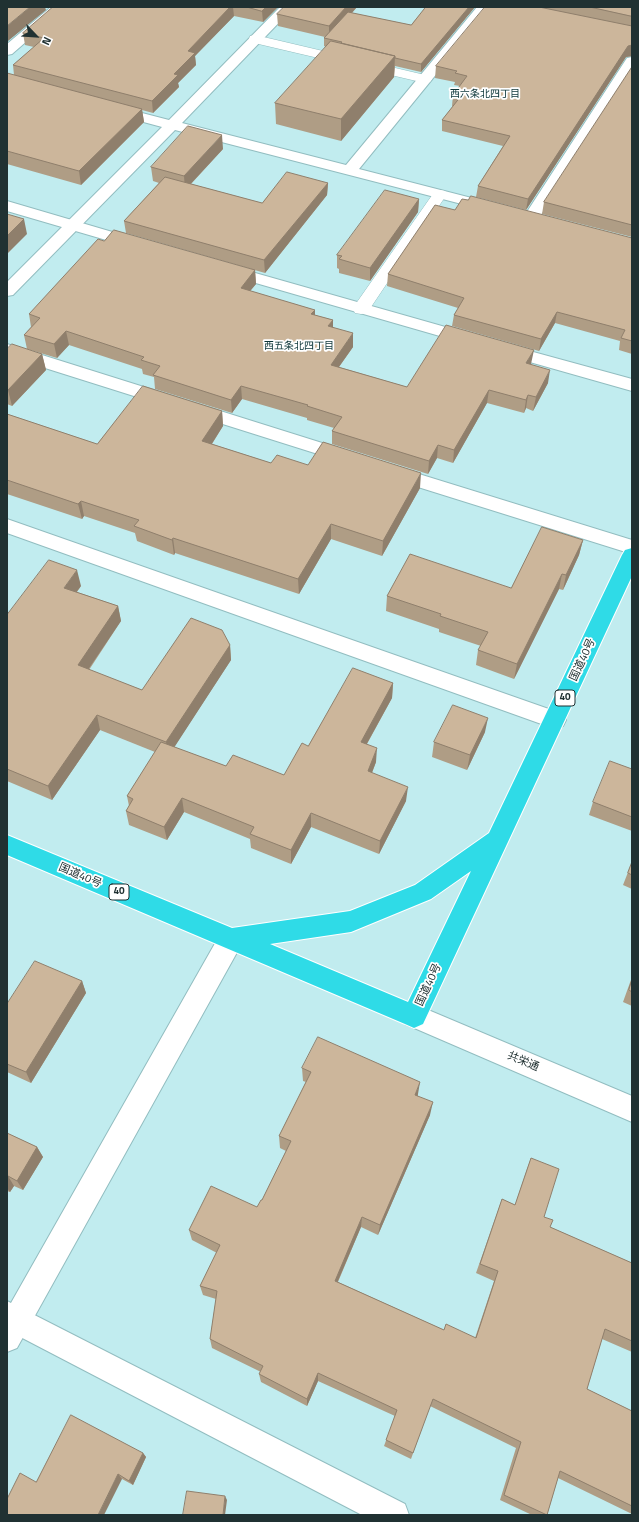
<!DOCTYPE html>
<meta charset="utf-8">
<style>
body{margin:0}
#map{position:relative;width:639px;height:1522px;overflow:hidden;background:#c1ecef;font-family:"Titillium Web",sans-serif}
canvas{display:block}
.frame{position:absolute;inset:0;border:8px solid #203132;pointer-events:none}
.north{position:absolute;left:16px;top:16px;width:40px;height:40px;-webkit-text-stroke:3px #fff;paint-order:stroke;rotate:115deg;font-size:11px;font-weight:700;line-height:16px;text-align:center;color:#203132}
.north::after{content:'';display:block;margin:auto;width:14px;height:18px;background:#203132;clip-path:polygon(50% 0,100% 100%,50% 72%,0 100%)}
</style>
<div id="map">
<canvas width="639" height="1522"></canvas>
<div class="frame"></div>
<div class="north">N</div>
</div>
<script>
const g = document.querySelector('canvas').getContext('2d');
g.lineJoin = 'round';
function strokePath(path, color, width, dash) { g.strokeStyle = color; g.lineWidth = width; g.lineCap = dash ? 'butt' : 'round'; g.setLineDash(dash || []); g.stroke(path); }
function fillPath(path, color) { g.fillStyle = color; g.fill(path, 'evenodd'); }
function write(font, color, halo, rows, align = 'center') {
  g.font = font + ' "Titillium Web","Noto Sans JP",sans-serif'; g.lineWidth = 3.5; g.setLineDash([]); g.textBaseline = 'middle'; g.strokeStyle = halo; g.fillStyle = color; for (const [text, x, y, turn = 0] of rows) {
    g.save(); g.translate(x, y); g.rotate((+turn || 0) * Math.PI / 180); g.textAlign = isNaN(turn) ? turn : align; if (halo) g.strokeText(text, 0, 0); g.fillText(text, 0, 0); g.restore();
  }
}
const lane = new Path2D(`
 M255,35L425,75L430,76L432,79L430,82L425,83L250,42L249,39L250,36Z
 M440,190L445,191L447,194L367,313L361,314L355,313L353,309L355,305L435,191Z`);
const street = new Path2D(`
 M51,7H66L12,54L7,55V44Z
 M280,7H294L182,123L346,165L477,7H491L359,169L495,204L498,207L495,210L490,212L485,210L175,130L13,295L7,296V282L162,127L110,113L108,110L110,107L115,106L169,120Z
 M632,57V72L539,218L537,221L531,223L525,221L523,218L625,61L627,58Z
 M7,344L354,453L356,457L354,461L347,463L340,461L7,356Z
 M393,466L632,540V554L386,477L384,472L386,467Z
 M7,1301L405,1504L409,1515H362L7,1330Z`);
const secondary = new Path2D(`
 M7,201L143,241L145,244L143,247L137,249L7,211Z
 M227,265L477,336L480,340L477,344L471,345L221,273L219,270L221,267Z
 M504,344L632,379V391L498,353L495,349L498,345Z
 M7,519L563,714L566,720L563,726L555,729L547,726L7,533Z
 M231,928L240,931L243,939L240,947L17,1348L7,1352V1310L222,931Z
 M414,1004L632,1096V1122L405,1024L402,1016L405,1008Z`);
const highway = new Path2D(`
 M632,548V576L423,1024L414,1028L405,1024L7,855V835L232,928L350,911L415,885L489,833L622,555L625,550ZM471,871L408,1002L270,944L351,932L431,899Z`);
strokePath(lane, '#92bdc0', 1);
strokePath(street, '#92bdc0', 2);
strokePath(secondary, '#92bdc0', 2);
strokePath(highway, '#fff', 2);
fillPath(lane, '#fff');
fillPath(street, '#fff');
fillPath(secondary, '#fff');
fillPath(highway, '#2fdbe7');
fillPath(new Path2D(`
 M53,7H278L263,22L234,16L195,56L196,65L178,83L179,87L153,113L142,110L144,122L81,185L7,164V73L14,75L13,65L34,47L25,45L23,33Z
 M284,7H357L352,13L411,25L426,7H475L421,72L395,66L394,77L341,141L276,124L275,103L326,47L324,46V38L325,37L278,26L277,14Z
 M525,7H632V56L626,57L526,210L476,197L478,186L503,146L442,131V120L453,106H452L453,95L460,86L454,85L455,82L435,78L436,66Z
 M632,67V237L542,214L544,202Z
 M223,149L191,184L262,203L328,183L327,195L265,273L126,233L124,221L159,183L153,181L151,167Z
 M419,199L418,212L370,281L339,273V269L337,268V255Z
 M455,210L632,238V354L619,350L620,341L555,323L539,351L452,326L454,315L458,308L387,286L388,274Z
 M104,241L255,270L256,284L250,291L315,310V315L333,320V327L353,347L339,367L407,387L531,364L548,383L533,411L526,408L524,413L487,403L453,463L437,458L428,474L332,444V431L334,428L307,420V418L242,399L232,413L155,389L154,377L143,374L142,369L69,345L57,358L27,349L24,335L31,327L29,314Z
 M7,349L42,354L46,370L12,406L7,404Z
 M222,411L223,426L212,444L271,463L308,465L420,488L382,556L331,539L299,594L175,553L174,555L137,541L135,533L84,516L82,519L7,494V414L97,444Z
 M583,540L579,555L563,590L559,589L514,679L476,665L478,650L481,646L439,632V629L386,611L387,596L511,588Z
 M81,586L77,592L118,606L121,621L89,670L142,690L230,645L231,660L174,747L226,766L284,775L308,746L393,683L392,698L367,744L376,762L372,773L406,801L379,854L311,827L291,864L251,848L250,839L184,812L167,840L129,825L126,811L129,806L127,796L155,752L100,730L52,800L7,781V615Z
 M485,732L467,770L432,757L434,742Z
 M632,769V831L589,815L593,802Z
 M632,862V889L623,885Z
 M632,977V1006L623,1002Z
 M82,981L86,993L31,1083L7,1072V1004Z
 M302,1068L418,1094V1096L430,1115L378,1235L361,1227L338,1282L444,1330L475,1338L494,1281L476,1273L502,1199L515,1205L527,1169L531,1158L544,1217L550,1227L632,1263V1352L602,1339L587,1389L632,1411V1514L558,1478L547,1515H532L500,1500L516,1448L430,1406L411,1459L384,1446L395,1416L318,1381L307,1406L261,1382L259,1374L261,1372L212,1348L210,1339L216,1299L203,1295L200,1286L217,1253L192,1240L189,1230L257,1207L262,1200L286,1151L280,1148L279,1136L306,1082L303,1081Z
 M7,1133L37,1147L43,1157L23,1190L14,1186L10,1192L7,1191Z
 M143,1453L146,1457L133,1485L122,1479L36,1482Z`), '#af9d85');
fillPath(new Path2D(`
 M30,7H45L46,10L8,41L7,35V26Z
 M230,7H233L234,16L195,56L196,65L178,83L179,87L153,113L152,101L174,74L188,51Z
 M266,7H278L263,22L262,11Z
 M346,7H357L329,38V26Z
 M469,7H475L421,72V64Z
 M632,45V56L626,57L526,210L528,199L628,46Z
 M395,56L394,77L341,141V119Z
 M142,109L144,122L81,185L79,171Z
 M222,135L223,149L185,190L184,176Z
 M328,183L327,195L265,273L264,260Z
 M419,199L418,212L370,281V268Z
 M24,219L27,234L7,254V236Z
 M255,270L256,284L241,302V288Z
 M315,310V323L311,314Z
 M557,312L555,323L539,351L541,339Z
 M333,320V333L328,326Z
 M66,331L69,345L57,358L54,344Z
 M353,333V347L331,378V365Z
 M534,350L531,364L524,377L526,363Z
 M42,354L46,370L12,406L8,390Z
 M550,370L548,383L533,411L536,397Z
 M241,386L242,399L232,413L231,400Z
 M489,390L487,403L453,463L454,450Z
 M528,395L526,408L524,413L526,400Z
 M222,411L223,426L204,456L202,441Z
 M438,445L437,458L428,474L429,461Z
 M421,473L420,488L382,556L383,541Z
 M81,501L84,516L82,519L78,504Z
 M331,524V539L299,594L298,579Z
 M173,538L175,553L174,555L172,540Z
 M583,540L579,555L563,590L566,575Z
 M77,570L81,586L68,603L64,588Z
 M562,574L559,589L514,679L517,664Z
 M118,606L121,621L81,680L78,665Z
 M230,645L231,660L168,757L166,742Z
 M393,683L392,698L360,756L361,742Z
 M97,715L100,730L52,800L48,786Z
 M488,718L485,732L467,770L470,755Z
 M377,748L376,762L367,785L368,771Z
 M408,787L406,801L379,854L380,841Z
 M182,798L184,812L167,840L164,827Z
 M311,813V827L291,864V850Z
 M82,981L86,993L31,1083L26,1072Z
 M420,1082L418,1094L413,1107L415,1095Z
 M433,1102L430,1115L378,1235L380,1225Z
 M37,1147L43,1157L23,1190L17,1181Z
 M8,1176L14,1186L10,1192L7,1188V1178Z
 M362,1217L361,1227L334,1290L335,1281Z
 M318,1373V1381L307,1406V1399Z
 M143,1453L146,1457L133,1485L129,1481Z
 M118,1474L122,1479L104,1515H98Z
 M225,1496L227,1500L225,1515H223Z`), '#8f7f6c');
const building = new Path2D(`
 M7,7H30L7,26Z
 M53,7H230L188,51L195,53L174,74L178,75L152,101L13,65L44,38L23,33Z
 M247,7H266L262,11Z
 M284,7H346L329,26L277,14Z
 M426,7H469L421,64L395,58V56L341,43L342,42L324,38L348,12L411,25Z
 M485,7H539L632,26V45L628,46L528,199L478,186L510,136L442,120L461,96L453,95L467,76L455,73L457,71L436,66Z
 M590,7H632V16Z
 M331,41L395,56L341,119L275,103Z
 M632,67V225L544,202Z
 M7,73L142,109L79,171L7,151Z
 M188,126L222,135L184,176L151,167Z
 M287,172L328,183L264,260L124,221L165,177L262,203Z
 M385,190L419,199L370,268L339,259L342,256L337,255Z
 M471,196L632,238V341L621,338L625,330L557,312L541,339L454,315L464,298L388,274L435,205L455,210L462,199L468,200Z
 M7,214L24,219L7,236Z
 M114,230L255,270L241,288L315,310L311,314L333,320L328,326L353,333L331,365L407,387L446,325L534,350L526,363L550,370L536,397L528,395L526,400L489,390L454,450L438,445L429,461L332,431L342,417L307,406L308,405L241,386L231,400L153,375L160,366L141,360L144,357L66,331L54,344L24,335L40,318L29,314L98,239L104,241Z
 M12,344L42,354L8,390L7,389V349Z
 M143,386L222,411L202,441L271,463L277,455L308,465L323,442L421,473L383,541L331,524L298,579L173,538L172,540L134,526L139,520L81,501L78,504L7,480V414L97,444Z
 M542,527L583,540L566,575L562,574L517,664L478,650L488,632L440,616L441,614L387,596L410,554L511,588Z
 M49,560L77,570L64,588L118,606L78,665L142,690L191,618L222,630L230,645L166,742L97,715L48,786L7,769V615Z
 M353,668L393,683L361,742L377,748L368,771L408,787L380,841L311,813L291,850L250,834L254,827L182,798L164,827L126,811L133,799L127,796L161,742L226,766L233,755L284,775L302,743L308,746Z
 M453,705L488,718L470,755L434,742Z
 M610,761L632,769V817L593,802Z
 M632,862V875L628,873Z
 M35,961L82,981L26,1072L7,1064V1004Z
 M632,980V992L629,990Z
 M318,1037L420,1082L415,1095L433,1102L380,1225L362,1217L335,1281L444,1330L446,1324L476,1338L498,1271L480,1264L502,1199L515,1205L531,1158L559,1169L544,1217L553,1220L550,1227L632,1263V1341L605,1329L587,1389L632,1411V1506L560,1471L547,1515L504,1495L521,1442L433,1399L413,1453L386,1440L397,1410L318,1373L307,1399L259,1374L263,1366L210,1339L217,1291L200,1286L220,1245L189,1230L211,1186L257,1207L261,1200H262L291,1141L279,1136L311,1072L302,1068Z
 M7,1133L37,1147L17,1181L8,1176L7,1178Z
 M71,1415L143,1453L129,1481L118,1474L98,1515H7V1499L20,1473L36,1482Z
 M187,1491L225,1496L223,1515H183Z`);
fillPath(building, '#ccb69b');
strokePath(building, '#8f7f6c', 1);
write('10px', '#0b3538', '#fff', [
 ["西六条北四丁目",485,95],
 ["西五条北四丁目",299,347]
]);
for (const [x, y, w] of [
 [565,698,20],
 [119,892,20]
]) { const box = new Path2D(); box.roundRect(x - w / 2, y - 8, w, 16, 3); g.fillStyle = '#fff'; g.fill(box); strokePath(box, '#203132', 1); }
write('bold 10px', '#203132', null, [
 ["40",565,698],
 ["40",119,892]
]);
write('11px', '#203132', '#fff', [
 ["国道40号",583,660,-65],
 ["国道40号",80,876,23],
 ["国道40号",429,985,-65],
 ["共栄通",523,1062,23]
]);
</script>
